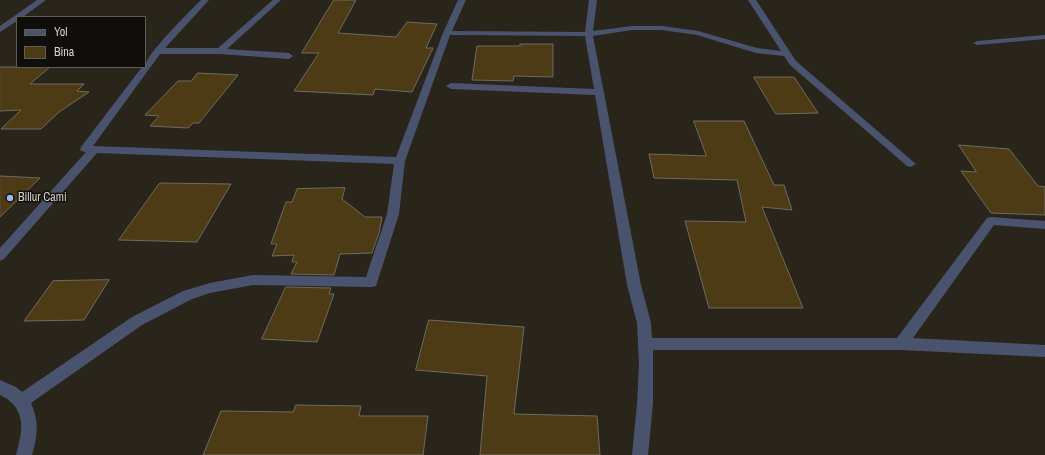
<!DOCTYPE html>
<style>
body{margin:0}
#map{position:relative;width:1045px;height:455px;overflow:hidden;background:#29251b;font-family:"Archivo Narrow",sans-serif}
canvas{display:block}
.legend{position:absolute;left:16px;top:16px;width:130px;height:52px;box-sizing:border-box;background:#100e0a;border:1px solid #5f5d58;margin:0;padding:5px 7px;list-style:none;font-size:12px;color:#d6d3cd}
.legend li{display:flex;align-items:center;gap:8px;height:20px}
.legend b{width:20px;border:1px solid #5f5d58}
</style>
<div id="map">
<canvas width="1045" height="455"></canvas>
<ul class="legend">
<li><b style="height:5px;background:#4a536d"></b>Yol</li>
<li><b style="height:11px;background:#4c3b15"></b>Bina</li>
</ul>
</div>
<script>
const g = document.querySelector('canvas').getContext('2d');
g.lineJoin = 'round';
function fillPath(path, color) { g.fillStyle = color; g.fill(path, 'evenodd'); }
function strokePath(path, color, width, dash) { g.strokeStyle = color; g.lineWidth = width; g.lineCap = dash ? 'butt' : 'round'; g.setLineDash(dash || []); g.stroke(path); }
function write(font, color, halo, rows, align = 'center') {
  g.font = font + ' "Archivo Narrow",sans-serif'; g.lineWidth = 3; g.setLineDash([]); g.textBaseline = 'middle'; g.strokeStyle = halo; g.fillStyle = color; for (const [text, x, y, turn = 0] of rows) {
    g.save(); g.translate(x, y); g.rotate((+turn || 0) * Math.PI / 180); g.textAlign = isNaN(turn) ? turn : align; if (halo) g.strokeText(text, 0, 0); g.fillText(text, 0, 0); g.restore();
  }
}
const building = new Path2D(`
 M334,0H356L338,33L396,37L407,22L437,24L426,48H433L412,92L375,89L373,95L294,91L319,53H302Z
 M520,44H553V77L514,76L513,81L472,80L477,46H520Z
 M0,67H50L30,84H84L77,91L89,92L59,112L41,129H1L21,110L0,111Z
 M198,73L238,75L199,123H193L188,128L150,126L159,116L145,115L178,81H191Z
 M754,77H794L818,113L776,114Z
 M694,121H744L774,185H784L792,210L762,207L803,308H709L685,221L746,222L737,180L654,178L649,154L706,156Z
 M959,145L1009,149L1038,186L1045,187V215L991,213L961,171L976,172Z
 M0,176L40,178L0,217Z
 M160,183L231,184L197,242L119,240Z
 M345,188L342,199L365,217H382L379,233L372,253L340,254L334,275L291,274L297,262H292L294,255L272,256L277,244H271L286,202H292L297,189Z
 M109,280L84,320L24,321L53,281Z
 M286,287L331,288L329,294H334L317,342L262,339Z
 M429,320L524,327L514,414L597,416L600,455H480L487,376L416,370Z
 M296,405L361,406L359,416H428L423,455H203L221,411L293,412Z`);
fillPath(building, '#4c3b15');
strokePath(building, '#706b60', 1);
fillPath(new Path2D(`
 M37,0H46L23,17H17V21L0,32V26Z
 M201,0H209L165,48H218L273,0H281L227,49L289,53L293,56L289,59L220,54H160L93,146L396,157L443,33L458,0H466L452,31L585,32L589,0H597L593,31L632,26H662L698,31L757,48L781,51L748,0H756L796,61L916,164L911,167L907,166L790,65L784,56L756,53L697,35L662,30H632L593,36L641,285L651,323L652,338H897L987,218L991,217L1045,221V229L994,225L913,338L1045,345V357L901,350H653V404L648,455H632L637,404L639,364L637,323L627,285L595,95L451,89L446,86L451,83L594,89L585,36L450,35L405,161L399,214L376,286L371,287L253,285L210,293L192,299L142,325L31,403C39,421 38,436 32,455H16C23,430 27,408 0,395V380L16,387L22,392L132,317L183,291L210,283L253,275L366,277L387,214L394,164L97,153L4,259L0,261V248L86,152L81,151L80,149L81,147L142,67H145C145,55 190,11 201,0Z
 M1045,35V39L977,45L973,43L977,41Z`), '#4a536d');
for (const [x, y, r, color] of [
 [10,198,4,"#9bb4fd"]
]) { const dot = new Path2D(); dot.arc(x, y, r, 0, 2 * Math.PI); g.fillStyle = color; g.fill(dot); strokePath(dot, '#100e0a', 1.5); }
write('12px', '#d6d3cd', '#100e0a', [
 ["Billur Cami",18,198]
], 'left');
</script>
